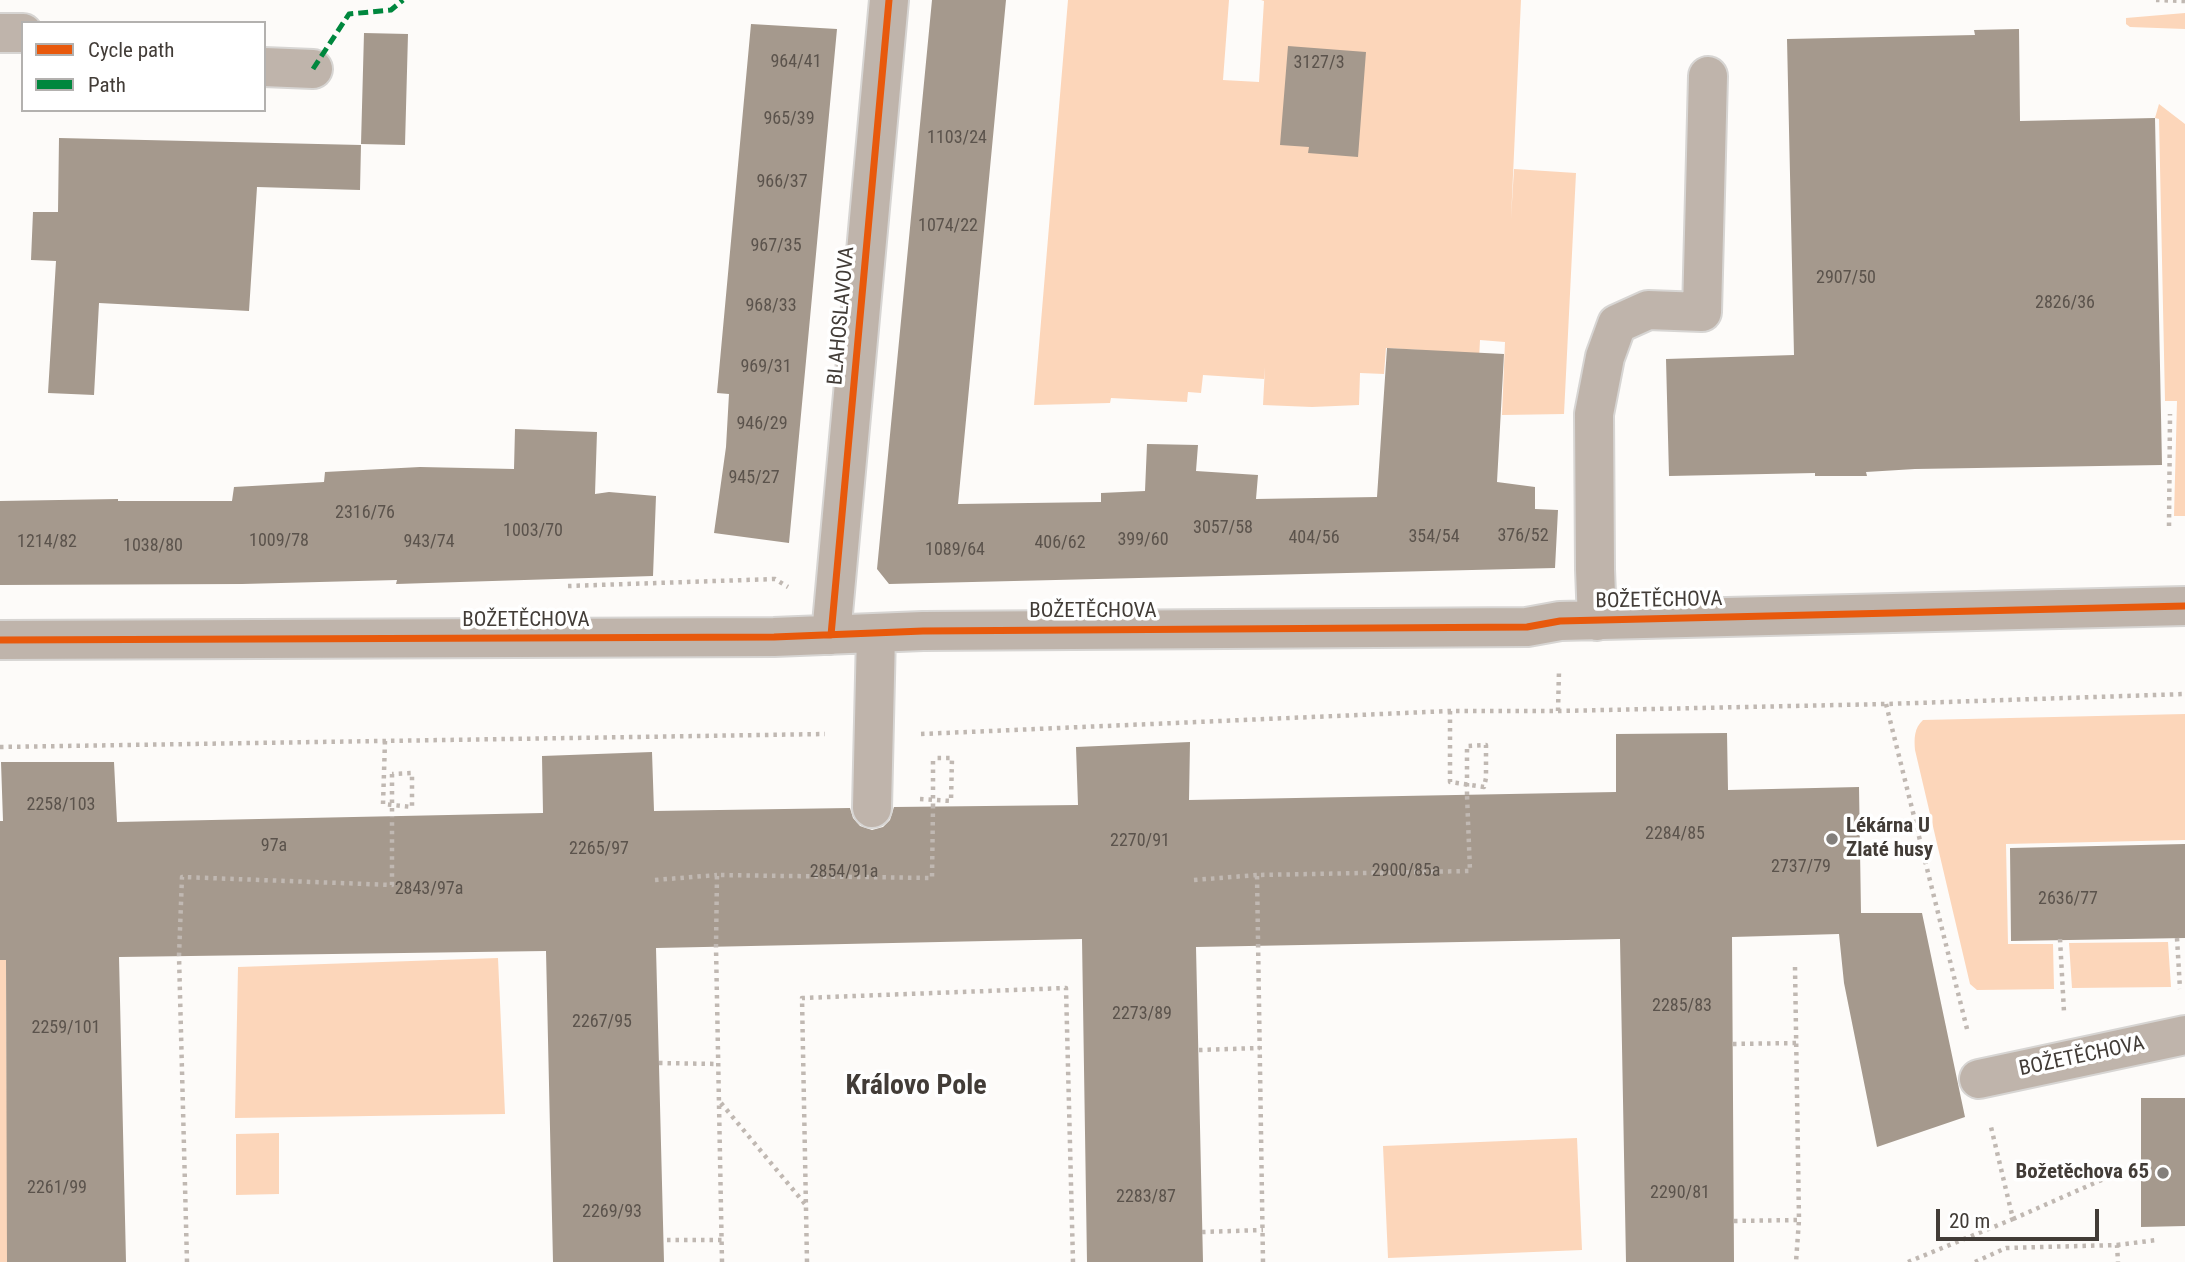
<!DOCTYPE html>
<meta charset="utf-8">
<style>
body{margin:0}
#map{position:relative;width:2185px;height:1262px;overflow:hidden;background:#fdfbf9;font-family:"Roboto Condensed",sans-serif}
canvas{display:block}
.legend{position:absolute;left:21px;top:21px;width:245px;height:91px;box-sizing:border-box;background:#fff;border:2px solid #b3b1af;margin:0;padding:9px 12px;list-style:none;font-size:21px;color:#423c37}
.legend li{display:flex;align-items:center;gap:14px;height:35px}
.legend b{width:35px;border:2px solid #b3b1af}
.scale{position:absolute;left:1936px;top:1209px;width:163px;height:32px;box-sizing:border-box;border:4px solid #423c37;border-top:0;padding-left:9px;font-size:21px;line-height:24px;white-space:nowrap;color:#423c37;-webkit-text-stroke:5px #fff;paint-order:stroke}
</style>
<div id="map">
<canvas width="2185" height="1262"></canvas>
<ul class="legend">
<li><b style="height:9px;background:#e8590c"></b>Cycle path</li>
<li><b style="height:9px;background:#00873e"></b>Path</li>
</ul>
<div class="scale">20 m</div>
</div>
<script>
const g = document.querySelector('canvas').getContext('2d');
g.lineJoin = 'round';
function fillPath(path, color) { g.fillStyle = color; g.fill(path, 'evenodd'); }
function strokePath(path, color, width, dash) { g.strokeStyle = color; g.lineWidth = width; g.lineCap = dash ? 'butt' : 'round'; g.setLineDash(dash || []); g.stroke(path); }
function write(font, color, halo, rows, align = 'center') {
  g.font = font + ' "Roboto Condensed",sans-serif'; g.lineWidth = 7; g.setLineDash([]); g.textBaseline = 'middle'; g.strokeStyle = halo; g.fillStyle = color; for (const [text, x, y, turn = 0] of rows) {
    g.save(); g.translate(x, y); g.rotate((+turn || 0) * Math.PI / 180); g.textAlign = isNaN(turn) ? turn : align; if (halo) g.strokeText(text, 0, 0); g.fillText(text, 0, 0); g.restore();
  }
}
fillPath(new Path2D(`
 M1068,0H1229L1223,80L1259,82L1264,1L1261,0H1521L1511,219L1514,169L1576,173L1564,414L1502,415L1505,342L1480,340L1477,399L1422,350L1386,348L1384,374L1360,373L1359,405L1312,407L1263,405L1265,367L1264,379L1203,375L1201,393L1188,392L1187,402L1111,398L1110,403L1034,405Z
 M2185,13V29L2130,27L2126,24V18Z
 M2159,104L2185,124V516H2174L2177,401H2165L2159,119L2155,118Z
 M2185,714V840L2006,844L2008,944H2053L2054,989L1977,990L1970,984L1915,750C1914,739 1914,728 1923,720Z
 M2168,942L2171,987L2072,988L2069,943Z
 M498,958L505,1114L235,1118L238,967Z
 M0,960H6L8,1262H0Z
 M279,1133V1194L236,1195V1134Z
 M1577,1138L1582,1250L1388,1258L1383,1146Z`), '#fcd6ba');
fillPath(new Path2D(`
 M932,0H1006L958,504L1101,502V493L1145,491L1147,444L1198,445L1196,471L1258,475L1256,499L1377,497L1387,348L1504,354L1497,482L1535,487V509L1558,510L1555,568L889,584L877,569Z
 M751,24L837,29L789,543L714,533L726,447L729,394L717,393Z
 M2019,29L2020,121L2155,118L2162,465L1915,469L1866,472L1867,476H1815V473L1669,476L1666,359L1794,355L1787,39L1975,35L1974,30Z
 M364,33L408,34L405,145L361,144Z
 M1288,46L1366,52L1358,157L1308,153L1309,147L1280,145Z
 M59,138L361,145L360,190L257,187L249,311L99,303L94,395L48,393L56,261L31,260L33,212H58Z
 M515,429L597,432L595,494L609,492L656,496L653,576L396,584L397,580L242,584L0,585V501L118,499V501H232L234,487L324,482L325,472L420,467L514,469Z
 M1727,733L1728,790L1859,787L1861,913H1922L1965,1117L1877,1147L1844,983L1839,934L1732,937L1734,1262H1626L1620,939L1196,947L1203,1262H1087L1082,939L656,948L664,1262H553L546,951L119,957L126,1262H7L6,960H0V821H3L1,762H114L117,822L543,813L542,756L652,752L654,811L850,808L853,818L860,826L872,830L883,827L890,820L894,807L1078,805L1076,747L1190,742L1189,800L1616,792V734Z
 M2185,844V938L2011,941L2010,848Z
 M2141,1098H2185V1226L2141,1227Z`), '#a5998d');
const minor = new Path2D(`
 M0,33H23
 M264,67L313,69
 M1597,621L1595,569L1594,414L1605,357L1617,324L1648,310L1702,312L1708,76
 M831,635L889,0
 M0,640L774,637L923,631L1527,627L1560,621L2185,606
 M872,808L876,634
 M1979,1079L2185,1035`);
strokePath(minor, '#d7d5d3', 42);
strokePath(new Path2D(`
 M2156,0L2185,1
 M2169,526L2170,414
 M568,586L775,579L788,587
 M1886,704L1968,1033
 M1450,711V782L1484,787L1486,778V745L1467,746
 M1558,711L1886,704L2185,694
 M921,734L1450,711H1558L1559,671
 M385,741L383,804L412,807V773L392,774
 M0,747L825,734
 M920,799L951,801L952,758H933
 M655,880L717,875
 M1194,880L1257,875
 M2177,938L2180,989
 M2060,939L2064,1012
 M1795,967L1799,1220L1796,1262
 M1733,1044L1796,1043
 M1199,1050L1260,1048
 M659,1063L718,1064
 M721,1103L805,1204
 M2013,1219L2140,1163
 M1734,1221L1799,1220
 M1202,1232L1263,1230
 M667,1240H722
 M2117,1245L2157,1240
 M187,1262L179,956L182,877L392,885V816
 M722,1262L716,947L717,875L932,878L933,807
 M807,1262L802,998L1066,988L1073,1262
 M1263,1262L1257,875L1470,871L1467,795
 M1908,1262L2013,1219L1991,1127
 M1975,1262L2006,1248L2117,1245L2118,1262`), '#c0b8b2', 4.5, [3.5, 5]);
strokePath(minor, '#bfb4ab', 38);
strokePath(new Path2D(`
 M392,774V816
 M1467,795V746
 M933,807V758`), '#c0b8b2', 4.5, [3.5, 5]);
strokePath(new Path2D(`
 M313,69L349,14L391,10L403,0`), '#00873e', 5, [10, 5]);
strokePath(new Path2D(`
 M831,635L889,0
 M0,640L774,637L923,631L1527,627L1560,621L2185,606`), '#e8590c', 7);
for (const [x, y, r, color] of [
 [1832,839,7,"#837f7b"],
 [2163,1173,7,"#837f7b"]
]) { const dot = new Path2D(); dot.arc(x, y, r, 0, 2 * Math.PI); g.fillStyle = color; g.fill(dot); strokePath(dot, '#fff', 2.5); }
write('18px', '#5b534c', null, [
 ["964/41",796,62],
 ["3127/3",1319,63],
 ["965/39",789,119],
 ["1103/24",957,138],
 ["966/37",782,182],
 ["1074/22",948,226],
 ["967/35",776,246],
 ["2907/50",1846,278],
 ["2826/36",2065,303],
 ["968/33",771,306],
 ["969/31",766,367],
 ["946/29",762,424],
 ["945/27",754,478],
 ["2316/76",365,513],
 ["3057/58",1223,528],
 ["1003/70",533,531],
 ["376/52",1523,536],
 ["354/54",1434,537],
 ["404/56",1314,538],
 ["399/60",1143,540],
 ["1009/78",279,541],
 ["1214/82",47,542],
 ["943/74",429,542],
 ["406/62",1060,543],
 ["1038/80",153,546],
 ["1089/64",955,550],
 ["2258/103",61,805],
 ["2284/85",1675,834],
 ["2270/91",1140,841],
 ["97a",274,846],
 ["2265/97",599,849],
 ["2737/79",1801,867],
 ["2900/85a",1406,871],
 ["2854/91a",844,872],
 ["2843/97a",429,889],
 ["2636/77",2068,899],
 ["2285/83",1682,1006],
 ["2273/89",1142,1014],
 ["2267/95",602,1022],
 ["2259/101",66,1028],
 ["2261/99",57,1188],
 ["2290/81",1680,1193],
 ["2283/87",1146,1197],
 ["2269/93",612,1212]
]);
write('21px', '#423c37', '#fff', [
 ["BLAHOSLAVOVA",842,316,-85],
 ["BOŽETĚCHOVA",1659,601,-1],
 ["BOŽETĚCHOVA",1093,612],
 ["BOŽETĚCHOVA",526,621],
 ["BOŽETĚCHOVA",2082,1057,-12]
]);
write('bold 21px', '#423c37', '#fff', [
 ["Lékárna U",1846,827],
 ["Zlaté husy",1846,851],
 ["Božetěchova 65",2149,1173,"right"]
], 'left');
write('bold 28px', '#423c37', '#fff', [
 ["Královo Pole",916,1087]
]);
</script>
